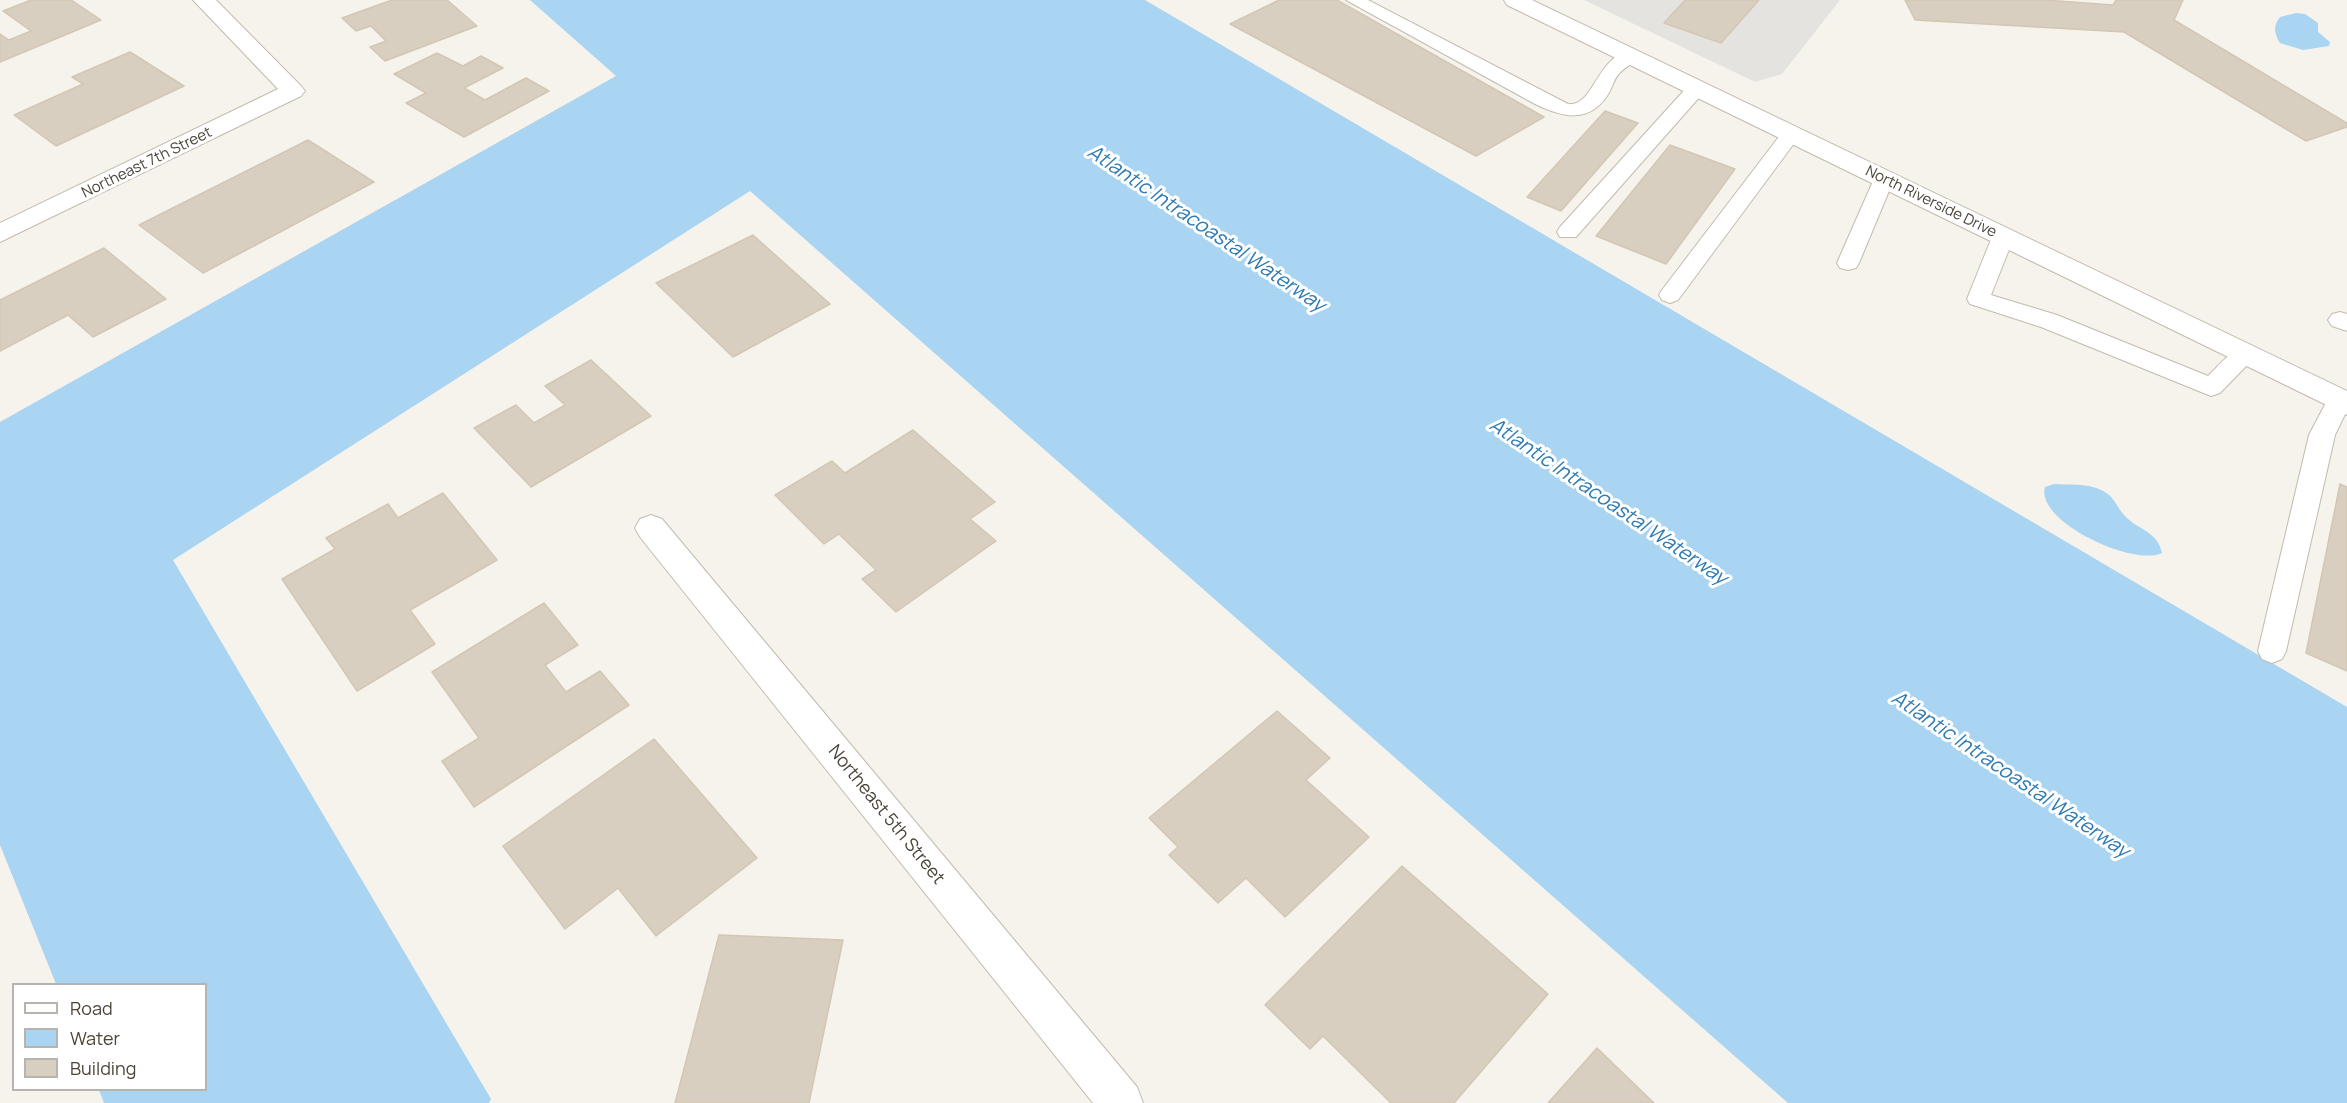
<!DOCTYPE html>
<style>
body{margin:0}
#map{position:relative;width:2347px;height:1103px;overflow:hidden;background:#f6f3ec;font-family:Manrope,sans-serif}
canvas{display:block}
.legend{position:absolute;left:12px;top:983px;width:195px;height:108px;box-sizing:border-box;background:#fff;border:2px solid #b7b4b0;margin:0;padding:8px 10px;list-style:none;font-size:18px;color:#4b4439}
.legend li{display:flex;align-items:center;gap:12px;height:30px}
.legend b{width:30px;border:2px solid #b7b4b0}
</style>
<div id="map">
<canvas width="2347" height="1103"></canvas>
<ul class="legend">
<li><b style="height:8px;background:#fff"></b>Road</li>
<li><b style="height:16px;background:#a9d4f2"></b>Water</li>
<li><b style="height:16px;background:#d8cfc1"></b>Building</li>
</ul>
</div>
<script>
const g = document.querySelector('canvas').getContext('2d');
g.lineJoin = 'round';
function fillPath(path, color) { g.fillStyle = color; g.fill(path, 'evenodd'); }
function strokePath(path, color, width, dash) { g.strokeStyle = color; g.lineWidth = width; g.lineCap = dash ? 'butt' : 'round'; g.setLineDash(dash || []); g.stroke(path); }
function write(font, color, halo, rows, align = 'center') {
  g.font = font + ' Manrope,sans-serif'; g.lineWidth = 6; g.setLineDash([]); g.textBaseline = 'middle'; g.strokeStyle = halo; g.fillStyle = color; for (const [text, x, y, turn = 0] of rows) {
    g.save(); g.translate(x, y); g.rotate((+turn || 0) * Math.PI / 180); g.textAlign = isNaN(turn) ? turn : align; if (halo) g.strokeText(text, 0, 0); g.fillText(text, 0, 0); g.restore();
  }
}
fillPath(new Path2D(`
 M1584,0H1840L1782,74L1755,82Z`), '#e5e3e0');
fillPath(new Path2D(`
 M530,0H1145L2347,707V1103H1788L750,191L173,560L491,1099L489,1103H104L99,1090H206V984H56L0,845V422L616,76Z
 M2296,13L2305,14L2318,23V32L2330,42L2329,46L2303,50L2280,43C2274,33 2273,26 2280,17Z
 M2054,484C2069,485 2087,483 2101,490C2115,496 2116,507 2126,517C2140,531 2157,531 2162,553C2133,567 2035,521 2045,487Z`), '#a9d4f2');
const building = new Path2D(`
 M31,0H71L101,20L0,62V34L9,40L31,31L3,11Z
 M392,0H447L477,26L385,61L370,47L386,41L371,26L356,31L342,18Z
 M1279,0H1337L1544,117L1476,156L1230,24Z
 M1685,0H1759L1721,43L1664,23Z
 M1905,0H2045L2113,5L2116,0H2183L2174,20L2347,123V127L2306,141L2124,32L1915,20Z
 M130,52L184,86L56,146L14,115L83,84L72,77Z
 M437,53L463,66L481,56L503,68L464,88L485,100L526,78L549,91L464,137L406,103L426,93L394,74Z
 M1605,111L1638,123L1561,211L1527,197Z
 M308,140L374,182L203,273L139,225Z
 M1670,145L1735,169L1666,264L1596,236Z
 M753,235L830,304L733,357L656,283Z
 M104,248L166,299L93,337L68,315L0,351V300Z
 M591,360L651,416L531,487L474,428L516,405L534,423L565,405L545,386Z
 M913,430L995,502L970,519L996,541L896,612L862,579L876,570L839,534L824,544L775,495L832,461L845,473Z
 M2340,484L2347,487V671L2306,653Z
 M443,493L497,560L410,610L435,644L357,691L282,579L335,549L326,538L388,504L398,518Z
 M544,603L578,645L545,665L566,692L600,671L629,705L474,807L442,761L479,738L432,672Z
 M1277,711L1330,758L1306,780L1369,837L1285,917L1246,878L1218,903L1169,855L1178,847L1149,818Z
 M654,739L757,858L656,936L618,888L565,929L503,846Z
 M1402,866L1548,994L1454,1103H1391L1323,1036L1310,1049L1265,1005Z
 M719,935L843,940L809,1103H675Z
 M1597,1048L1654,1103H1548Z`);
fillPath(building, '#d8cfc1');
strokePath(building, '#d3c7b4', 1.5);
const service = new Path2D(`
 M1346,0H1368L1568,104C1594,107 1595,59 1630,50L1639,56C1634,64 1624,67 1618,75C1613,81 1612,89 1607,96C1588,124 1562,117 1535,104Z
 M1697,82L1704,84L1707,88L1704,92L1576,237H1560L1557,232L1560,227L1690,84Z
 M1791,128L1798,130L1801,134L1678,300L1670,303L1662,300L1659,295L1662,290L1784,130Z
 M1884,173L1891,175L1894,179L1859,263L1856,268L1848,270L1840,268L1837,263L1874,179L1877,175Z
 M2003,230L2011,232L2014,237L1991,295L2057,315L2208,376C2221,364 2234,344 2253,349L2257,355L2220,393L2211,396L2041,327L1970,304L1967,299L1992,237L1995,232Z
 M2340,312L2347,314V331L2332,326L2328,320L2332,314Z
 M2339,392L2347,395V410L2335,435L2286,651L2282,659L2272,663L2262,659L2258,651L2309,435L2330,395Z`);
const minor = new Path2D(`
 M193,0H216L301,86L305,91L301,96L0,242V223L278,89Z
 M1504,0H1532L2347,391V415L1507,5Z
 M651,515L662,519L1137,1087L1143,1103H1093L640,537L635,528L640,519Z`);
strokePath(service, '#c2bbae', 2);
strokePath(minor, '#c2bbae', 2);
fillPath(service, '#fff');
fillPath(minor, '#fff');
write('15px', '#4b4439', '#fff', [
 ["Northeast 7th Street",147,163,-26],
 ["North Riverside Drive",1931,202,26]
]);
write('18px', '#4b4439', '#fff', [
 ["Northeast 5th Street",886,815,51]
]);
write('italic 20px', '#2e7ab2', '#fff', [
 ["Atlantic Intracoastal Waterway",1206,229,34],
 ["Atlantic Intracoastal Waterway",1608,502,34],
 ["Atlantic Intracoastal Waterway",2010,775,34]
]);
</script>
